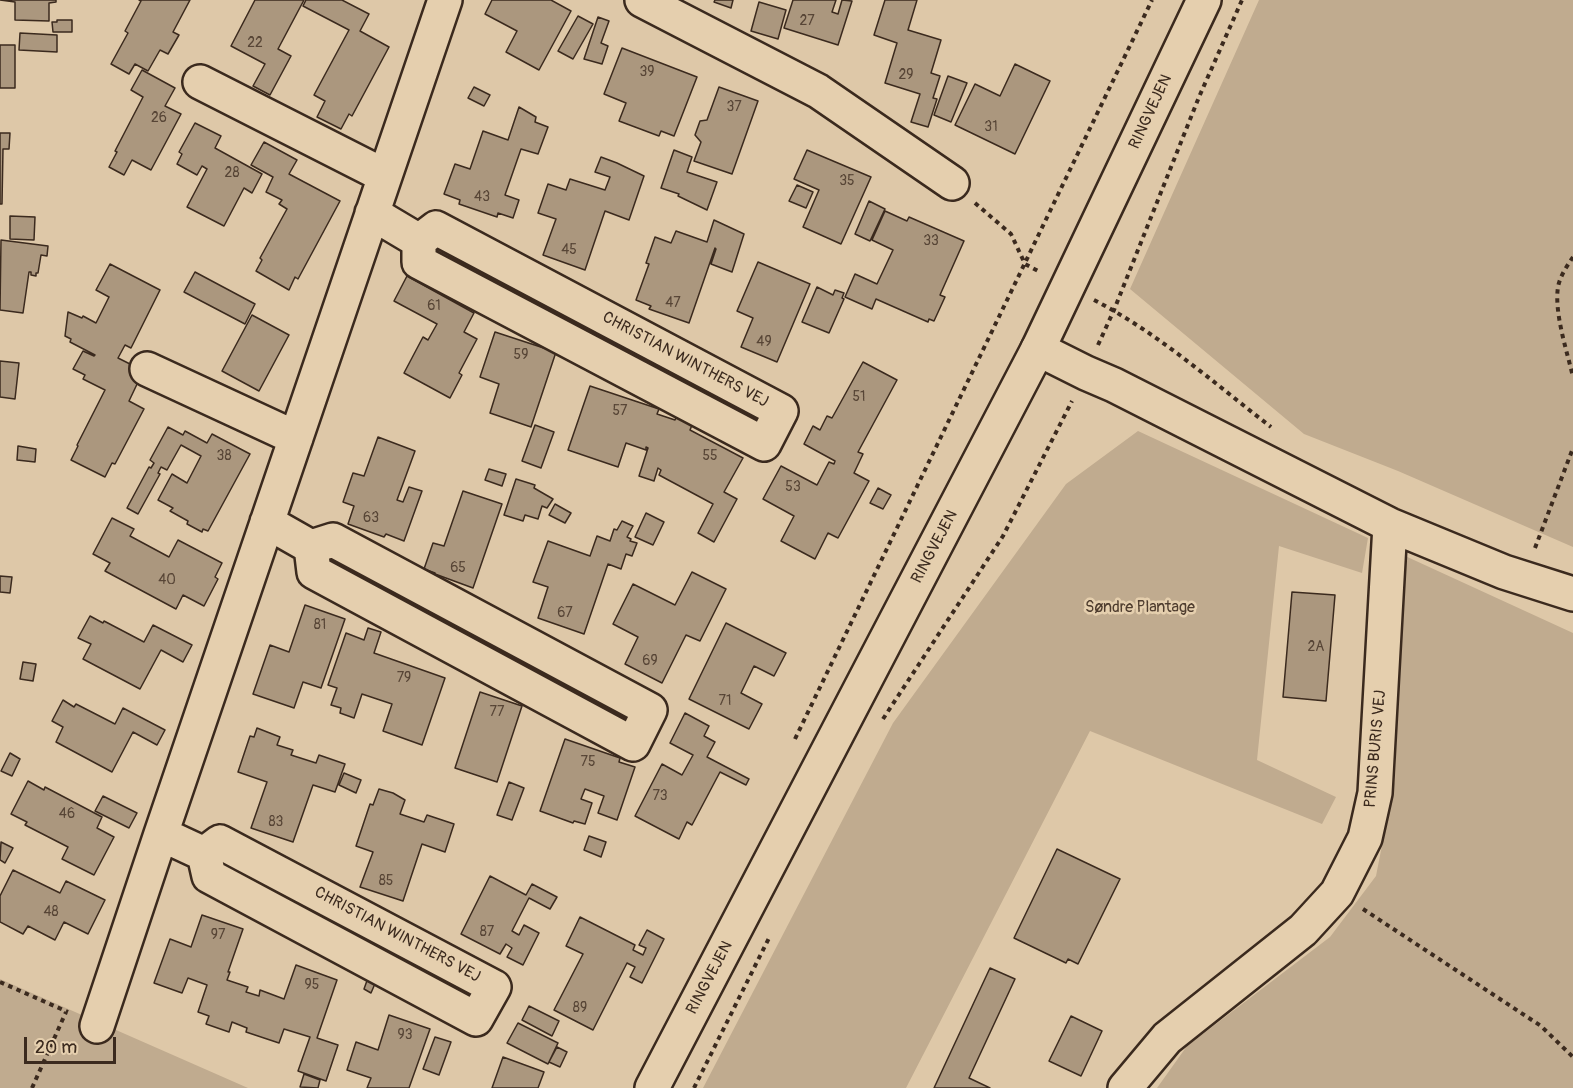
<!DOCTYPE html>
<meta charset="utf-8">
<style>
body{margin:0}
#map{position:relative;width:1573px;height:1088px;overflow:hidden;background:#dec8a8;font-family:Pangolin,sans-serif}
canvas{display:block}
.scale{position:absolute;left:24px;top:1037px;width:92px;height:27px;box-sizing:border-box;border:3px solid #3b2a1e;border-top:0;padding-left:8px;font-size:18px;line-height:21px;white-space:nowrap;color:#3b2a1e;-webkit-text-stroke:4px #e5cfae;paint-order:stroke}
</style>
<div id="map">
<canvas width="1573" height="1088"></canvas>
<div class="scale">20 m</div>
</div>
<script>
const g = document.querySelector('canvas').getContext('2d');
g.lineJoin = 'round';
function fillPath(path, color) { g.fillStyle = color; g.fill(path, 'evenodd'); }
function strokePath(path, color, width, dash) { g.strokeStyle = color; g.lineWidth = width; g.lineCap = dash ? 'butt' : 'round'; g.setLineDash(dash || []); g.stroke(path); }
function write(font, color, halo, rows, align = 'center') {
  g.font = font + ' Pangolin,sans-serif'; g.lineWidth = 5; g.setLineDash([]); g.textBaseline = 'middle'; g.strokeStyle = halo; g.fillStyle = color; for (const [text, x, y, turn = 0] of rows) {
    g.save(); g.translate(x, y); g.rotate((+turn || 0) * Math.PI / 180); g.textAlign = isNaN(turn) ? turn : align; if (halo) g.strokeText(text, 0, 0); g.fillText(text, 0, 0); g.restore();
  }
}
fillPath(new Path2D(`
 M1259,0H1573V547L1398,471L1304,434L1130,289Z
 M1138,431L1368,538L1362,573L1279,546L1257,760L1336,797L1322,824L1090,731L906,1088H703L893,723L1066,484Z
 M1403,555L1573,633V1088H1157L1187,1046L1330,937L1376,876L1395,779Z
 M0,979L248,1088H0Z`), '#c0ab8f');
const building = new Path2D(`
 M0,0H56V2L49,3V21L15,20V2Z
 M139,0H190L173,32L179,35L168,54L160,50L148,71L135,64L129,74L111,64L128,33L125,31L141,1Z
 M255,0H304L278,49L291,56L270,95L253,86L265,64L231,46Z
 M306,0H342L369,14L360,31L389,47L352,116L349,114L341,129L317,117L325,101L314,95L349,30L303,6Z
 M492,0H551L571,11L539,70L506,52L517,31L485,14Z
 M715,0H733L731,8L714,2Z
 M793,0H836L832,12L838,14L842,0L852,1L838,45L784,28Z
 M885,0H917L908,30L941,40L931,73L940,76L933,98L937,99L928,127L911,122L920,94L885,83L897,43L874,35Z
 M759,2L786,10L778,39L751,31Z
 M578,16L593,24L573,59L558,51Z
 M598,17L609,21L601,43L608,46L602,64L584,59Z
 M57,20H72V32H53L52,22H57Z
 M20,33L57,35V52L19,50Z
 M0,45H15V88H0Z
 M622,48L697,77L674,136L661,131L659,136L619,121L626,103L604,94Z
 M1015,64L1050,81L1015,154L955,125L975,84L1000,96Z
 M142,70L175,88L165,106L181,114L151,170L132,160L124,175L109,167L117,152L115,151L143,97L131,90Z
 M948,76L967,83L951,122L934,115Z
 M474,87L490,95L484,106L468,98Z
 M719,87L758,101L732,174L694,161L701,142L695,135L700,121L707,120Z
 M519,107L536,117L535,122L548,127L538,154L521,149L505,195L519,200L513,218L498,213L497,217L459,204L460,200L444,194L455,164L470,169L483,131L508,140Z
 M195,123L221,136L215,148L262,174L252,193L244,188L224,226L187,207L207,169L202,166L197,175L177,164L182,154L179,152Z
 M0,133H10L9,149H3L2,204H0Z
 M264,142L297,160L289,174L340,201L298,279L295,277L289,290L256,271L262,260L260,258L287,209L279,204L282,200L266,192L273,177L251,165Z
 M674,150L692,157L687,172L717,182L707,210L678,196L679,194L661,188Z
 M807,150L871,177L841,244L803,227L819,190L794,179Z
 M601,157L617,163L644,176L629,220L605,211L585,270L543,255L556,219L538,213L548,184L566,190L570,179L605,190L610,177L595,172Z
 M797,185L813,192L806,208L789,201Z
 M869,201L885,209L870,241L855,234Z
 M885,211L907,221L909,217L964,241L940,295L945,297L934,321L929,319L928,322L876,299L872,309L845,297L855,274L877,284L893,250L872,240Z
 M10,216L35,217L34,240L10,239Z
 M714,220L744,234L732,272L711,264L716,249L715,248L689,323L649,309L651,306L636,300L649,264L646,263L655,237L671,243L676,231L707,242Z
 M1,240L48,246L47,256L41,255L38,273H36V276L31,275V272H29L23,313L0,310Z
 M758,262L810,284L777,362L741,347L753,318L737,311Z
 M110,264L160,290L131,348L125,345L118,358L136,367L132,376L139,380L129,401L144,409L115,464L112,463L105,477L71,460L78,446L77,445L105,390L83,379L85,375L73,369L83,351L94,356L95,355L70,342L71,339L65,336L68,312L82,318L83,316L96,323L109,297L96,290Z
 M195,272L255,304L245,324L184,292Z
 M407,276L474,313L464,332L477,339L459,373L462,375L450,398L404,373L423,337L428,340L437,324L394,301Z
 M817,287L833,295L835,290L844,293L842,298L844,299L829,333L802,322Z
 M252,315L289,335L259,391L222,371Z
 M495,332L556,352L531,427L490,413L499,384L480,377Z
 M0,361L19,363L15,399L0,397Z
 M863,362L897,380L858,452L863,454L854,473L869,481L838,538L828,533L815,559L781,541L794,516L763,499L781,466L817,485L829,462L834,464L835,461L804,444L813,426L820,430L827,416L832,418Z
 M590,386L659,409L657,414L675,420L677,415L692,425L690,430L743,458L724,492L737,499L714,542L698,533L713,504L659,475L661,470L658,468L654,481L639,476L648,448L646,447V450L626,443L618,467L568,450Z
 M535,425L554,432L541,468L522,461Z
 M168,427L183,435L185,431L207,443L212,434L250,454L208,531L203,529L202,532L187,524L188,521L170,511L173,508L158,500L172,474L187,483L201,456L181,445L167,470L161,467L158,473L160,474L138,514L127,508L149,467L151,468L154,463L150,460Z
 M378,437L415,451L397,500L403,502L409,487L422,491L404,541L386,534L384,537L348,524L354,506L343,502L353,473L364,476Z
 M18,446L36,449L35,462L17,460Z
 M489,469L506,474L502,486L485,480Z
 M516,479L535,485L534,488L553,499L547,508L542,506L538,519L525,515L523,521L504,515Z
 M878,488L891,495L883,509L870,503Z
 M463,491L502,504L473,588L435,574V573L424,569L433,543L444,546Z
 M555,504L571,513L565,523L549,515Z
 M646,513L664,522L653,545L635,537Z
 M112,518L134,529L130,536L169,557L178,540L222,563L215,577L218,579L204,606L183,595L176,609L105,571L110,563L93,554Z
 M622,521L633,526L627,537L631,539L630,541L637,543L632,556L626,554L621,569L608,564L584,634L538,618L548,587L533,582L548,541L590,556L597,536L610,541L614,529L617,530Z
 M692,572L726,589L700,641L686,635L662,683L625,664L638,637L613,624L633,584L675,605Z
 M0,576L12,577L10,593L0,592Z
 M1292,592L1335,595L1326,701L1283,697Z
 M305,605L345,619L321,688L303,682L294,708L253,694L270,645L289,652Z
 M90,616L103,623L104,621L144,642L153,625L192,645L183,662L161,650L140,689L83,659L91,644L78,638Z
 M726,623L786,653L774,676L754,666L741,693L762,704L749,729L689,699Z
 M368,628L381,632L374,653L445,678L422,745L383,731L392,704L362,694L354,718L340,713L341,708L331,705L337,688L328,685L346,633L364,640Z
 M23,662L36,664L33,681L20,679Z
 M480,692L522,706L497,782L455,768Z
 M63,700L74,707L76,704L115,724L123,708L165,730L157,745L133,732L112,772L56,742L63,727L52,721Z
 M685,713L709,726L704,736L715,742L707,757L749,779L746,785L720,772L692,825L687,822L679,839L635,816L662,764L682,775L693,755L670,743Z
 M257,728L280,737L277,745L293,750L291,755L316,763L319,755L345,764L335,792L313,785L293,842L251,828L267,782L238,772L250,736L254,737Z
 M565,739L620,758L619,762L635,767L617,820L598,813L604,796L585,789L581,799L592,803L585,824L574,821L573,823L540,811Z
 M10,753L20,759L12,776L1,771Z
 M344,773L361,780L356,793L339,785Z
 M28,781L44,790L45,787L102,817L97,828L114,837L94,875L62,859L68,847L25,825L27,822L11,814Z
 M509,782L524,788L512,820L497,815Z
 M379,789L393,793L405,800L400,814L424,822L427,815L454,824L445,852L422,844L403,901L360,887L373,852L356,846L370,804L373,805Z
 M103,796L137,813L129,828L95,811Z
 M589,836L606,842L601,857L584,850Z
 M1,842L13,848L5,863L0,860Z
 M1057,849L1120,879L1078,964L1068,959L1066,963L1014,938Z
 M13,870L60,893L66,881L105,900L88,934L64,922L55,940L28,926L23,934L0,922V896Z
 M490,876L526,895L532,884L557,897L550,909L529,898L512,931L519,935L524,925L539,933L523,965L507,957L512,948L506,944L500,954L461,934Z
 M202,915L243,929L228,972H230L227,980L248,987L246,992L259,996L260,990L284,999L296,965L337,980L317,1038L338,1045L326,1081L298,1071L310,1037L284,1029L279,1043L246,1032L247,1028L232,1022L229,1032L206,1024L209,1016L198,1012L207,985L188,978L182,993L154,983L170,939L191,947Z
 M580,917L635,945L633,950L643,955L646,948L639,945L647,930L664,939L642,983L630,977L635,967L627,963L593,1030L554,1010L583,954L566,946Z
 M990,968L1015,979L969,1078L990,1088H934Z
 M369,975L377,979L371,993L364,989Z
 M529,1006L559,1021L552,1036L522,1020Z
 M389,1015L430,1029L409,1088H367L371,1078L347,1070L356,1042L378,1050Z
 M1071,1016L1102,1031L1081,1076L1049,1061Z
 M518,1023L558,1043L548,1064L507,1043Z
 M435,1037L451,1042L439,1075L423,1069Z
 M557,1047L567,1052L560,1067L549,1062Z
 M503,1057L544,1072L538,1088H492Z
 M304,1074L320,1080L318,1088L300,1087Z`);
fillPath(building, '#ab977e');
strokePath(building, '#3b2a1e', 1.5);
const minor = new Path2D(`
 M642,0L818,91L952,183
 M200,82L385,176
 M372,213L419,241V262L764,444L781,411L436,228L419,241
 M1038,349L1086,373L1114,385L1390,525L1504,572L1573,594
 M147,369L296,438
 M267,522L311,547L333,540L650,710L633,744L314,572L311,547
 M161,834L204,854L209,876L476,1019L494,987L220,842L204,854
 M97,1026L161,834L445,0
 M1125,1088L1167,1038L1303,930L1337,893L1365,838L1375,793L1390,525`);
const major = new Path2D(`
 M652,1088L1038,349L1204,0`);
strokePath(minor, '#3b2a1e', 38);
strokePath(major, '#3b2a1e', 38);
strokePath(new Path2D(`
 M975,203L1011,234L1025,264L1040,272
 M1573,257C1567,266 1560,276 1558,287C1554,313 1567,351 1573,377
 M1094,300C1158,333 1214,383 1271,427
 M1098,345L1114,310L1199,97L1242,0
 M1535,548L1573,448
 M883,719L1003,536L1072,401
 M795,739L1152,0
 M1363,909L1541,1026L1573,1057
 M0,982L68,1012
 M32,1088L66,1012
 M694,1088L769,938`), '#3b2a1e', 4, [4.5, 4.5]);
strokePath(minor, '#e5cfae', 33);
strokePath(major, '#e5cfae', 33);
write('14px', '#574536', null, [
 ["27",807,21],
 ["22",255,43],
 ["39",647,72],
 ["29",906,75],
 ["37",734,107],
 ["26",159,118],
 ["31",991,127],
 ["28",232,173],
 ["35",847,181],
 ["43",482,197],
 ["33",931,241],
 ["45",569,250],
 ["47",673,303],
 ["61",434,306],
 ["49",764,342],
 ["59",521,355],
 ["51",859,397],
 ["57",620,411],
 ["38",224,456],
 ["55",710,456],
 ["53",793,487],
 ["63",371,518],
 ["65",458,568],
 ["40",167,580],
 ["67",565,613],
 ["81",320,625],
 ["2A",1316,647],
 ["69",650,661],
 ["79",404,678],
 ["71",725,701],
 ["77",497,712],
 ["75",588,762],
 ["73",660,796],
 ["46",67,814],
 ["83",276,822],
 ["85",386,881],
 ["48",51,912],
 ["87",487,932],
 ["97",218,935],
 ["95",312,985],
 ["89",580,1008],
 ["93",405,1035]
]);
write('16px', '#3b2a1e', '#e5cfae', [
 ["RINGVEJEN",1151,112,-65],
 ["CHRISTIAN WINTHERS VEJ",685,360,28],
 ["RINGVEJEN",935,547,-62],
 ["PRINS BURIS VEJ",1376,749,-85],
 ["CHRISTIAN WINTHERS VEJ",397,935,28],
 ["RINGVEJEN",710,978,-62]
]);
write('16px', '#4f3d2f', '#e5cfae', [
 ["Søndre Plantage",1140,608]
]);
</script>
